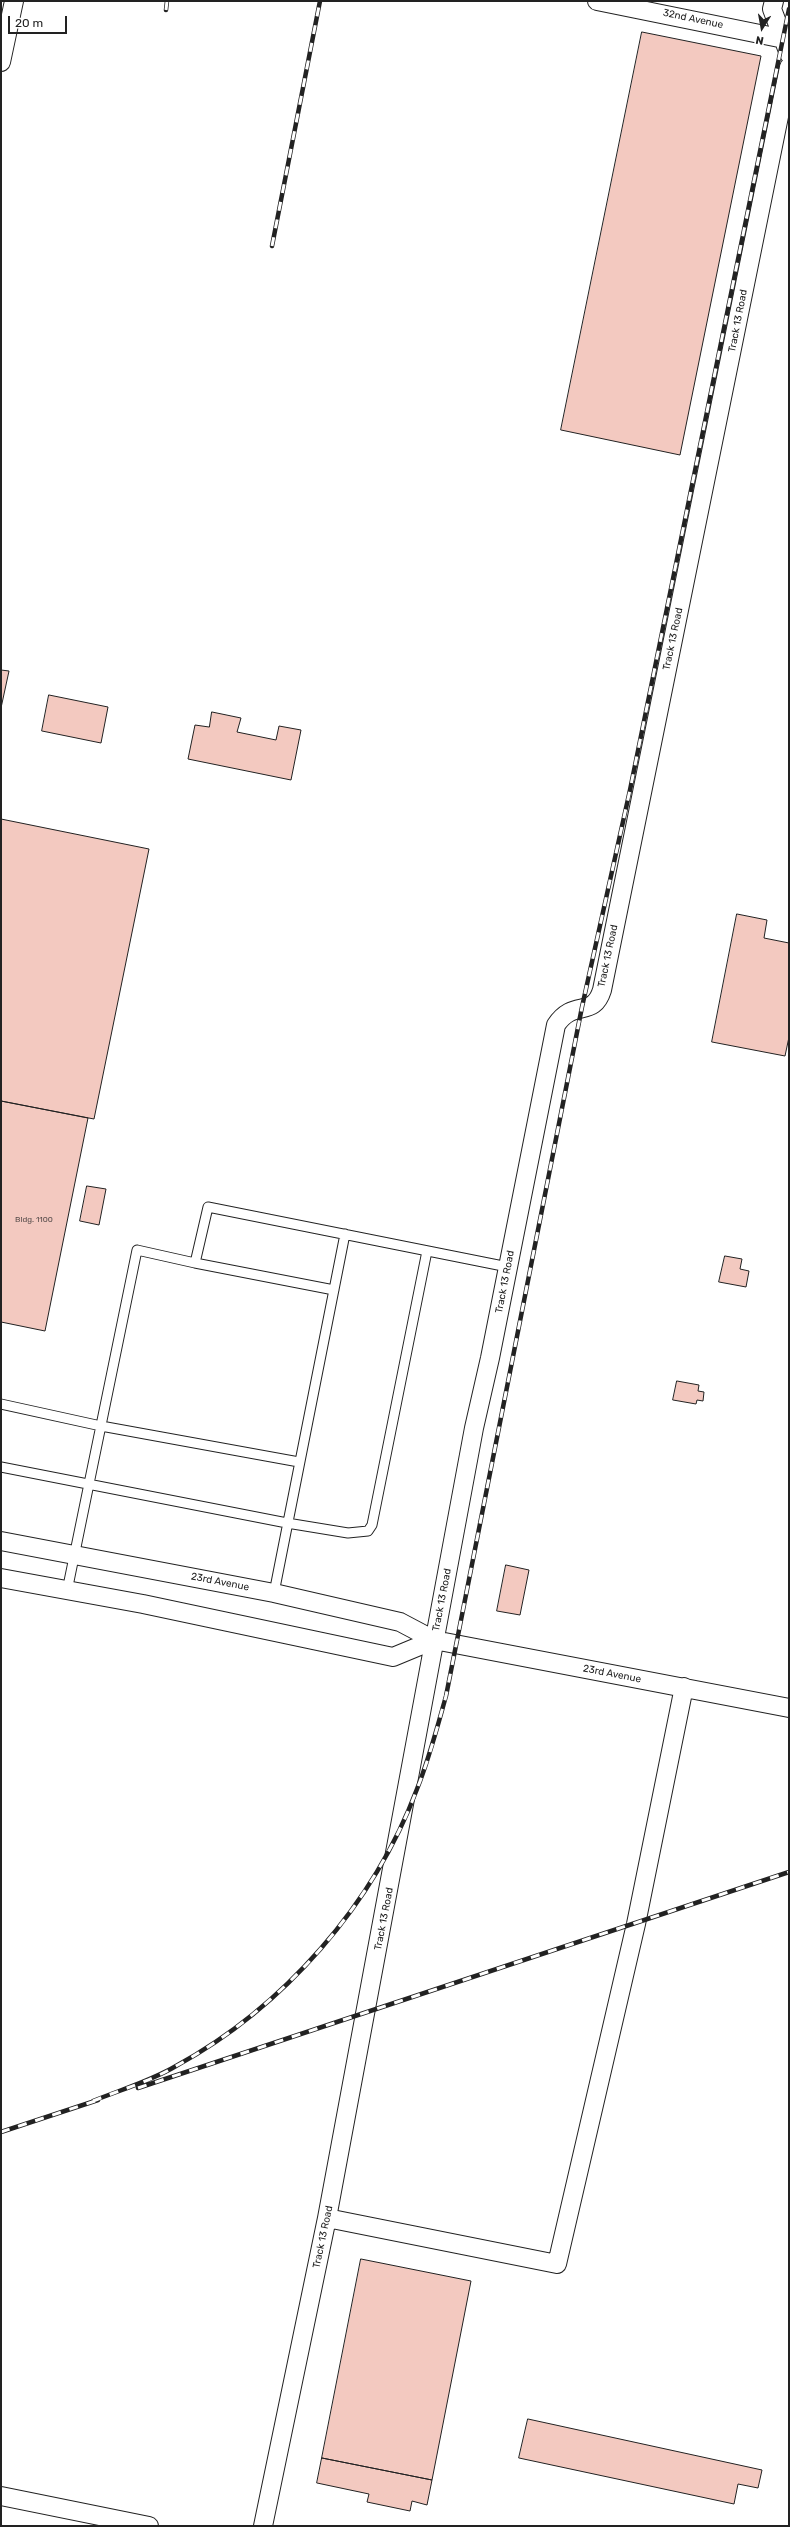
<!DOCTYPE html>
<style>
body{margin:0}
#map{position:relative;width:790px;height:2527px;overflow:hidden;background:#fff;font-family:Rubik,sans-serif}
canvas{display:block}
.frame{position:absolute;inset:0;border:2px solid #222;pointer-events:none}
.north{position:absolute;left:742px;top:8px;width:40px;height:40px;-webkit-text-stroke:3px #fff;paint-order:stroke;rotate:191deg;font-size:11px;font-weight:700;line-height:16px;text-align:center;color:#222}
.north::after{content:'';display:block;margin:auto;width:14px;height:18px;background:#222;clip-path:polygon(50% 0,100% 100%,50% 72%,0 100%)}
.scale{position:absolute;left:8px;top:16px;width:59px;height:18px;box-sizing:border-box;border:2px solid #222;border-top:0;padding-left:5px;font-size:12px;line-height:14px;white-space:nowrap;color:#222;-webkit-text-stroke:3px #fff;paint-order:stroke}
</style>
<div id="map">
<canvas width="790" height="2527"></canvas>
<div class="frame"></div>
<div class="north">N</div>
<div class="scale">20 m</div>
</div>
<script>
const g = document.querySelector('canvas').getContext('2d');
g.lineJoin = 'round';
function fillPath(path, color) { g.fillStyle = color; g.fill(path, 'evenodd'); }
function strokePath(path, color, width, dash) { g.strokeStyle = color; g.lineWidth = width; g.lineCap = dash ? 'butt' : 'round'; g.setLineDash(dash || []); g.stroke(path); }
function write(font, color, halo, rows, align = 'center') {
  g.font = font + ' Rubik,sans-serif'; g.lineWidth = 3; g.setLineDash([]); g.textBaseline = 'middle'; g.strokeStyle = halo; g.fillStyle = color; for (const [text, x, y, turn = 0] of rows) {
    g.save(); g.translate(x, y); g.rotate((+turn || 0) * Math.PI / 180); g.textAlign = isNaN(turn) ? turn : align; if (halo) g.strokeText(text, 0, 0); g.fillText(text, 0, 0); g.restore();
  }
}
const building = new Path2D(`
 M642,32L761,56L680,455L561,430Z
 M1,670L9,671L1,708Z
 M49,695L108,707L101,743L42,731Z
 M212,712L241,718L237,732L276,740L279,726L301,730L291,780L188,759L195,725L209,727Z
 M1,819L149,849L94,1119L1,1101Z
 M737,914L767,920L764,938L789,943V1037L785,1056L712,1042Z
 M1,1101L88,1118L45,1331L1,1322Z
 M87,1186L106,1189L99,1225L80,1221Z
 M725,1256L742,1259L740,1269L749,1271L746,1287L719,1282Z
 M677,1381L699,1385L698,1391L704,1392L703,1401L697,1400L696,1404L673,1400Z
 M506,1565L529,1570L520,1615L497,1611Z
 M361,2259L471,2281L432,2480L322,2458Z
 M528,2419L762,2470L758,2488L738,2484L734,2504L519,2458Z
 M322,2458L432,2480L427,2505L412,2501L410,2511L367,2502L369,2494L317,2483Z`);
fillPath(building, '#f3c9c0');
strokePath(building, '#222', 1);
const service = new Path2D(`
 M195,1263L334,1290
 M1,1404L101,1426L299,1462
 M1,1467L287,1523L348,1533L368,1531L372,1525L427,1251
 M67,1591L137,1250L195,1263L208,1207L508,1267
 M274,1593L345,1234`);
const minor = new Path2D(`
 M597,1L789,40
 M774,1L772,9L789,54
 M1,62L14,1
 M1,1541L274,1593L400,1622L434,1640L789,1708
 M1,1578L143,1604L393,1657L434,1640
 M327,2218L557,2264L636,1924L684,1687
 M1,2496L149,2526
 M263,2526L327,2218L474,1428L490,1358L556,1025C574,998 593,1019 602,990L789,67`);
strokePath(service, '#222', 11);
strokePath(minor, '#222', 20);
strokePath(service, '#fff', 9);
strokePath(minor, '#fff', 18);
const rail = new Path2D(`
 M166,10L167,1
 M272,246L320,1
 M138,2088L789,1872
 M93,2101C120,2090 151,2081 176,2066C284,2007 374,1904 417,1789C429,1759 437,1728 446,1696L582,1007L630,790L789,9
 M1,2132L98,2100`);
strokePath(rail, '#222', 4.5);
strokePath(rail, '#fff', 3, [9]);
write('8px', '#564c4a', null, [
 ["Bldg. 1100",34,1220]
]);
write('10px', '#222', '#fff', [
 ["32nd Avenue",693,19,12],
 ["Track 13 Road",738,321,-79],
 ["Track 13 Road",673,639,-78],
 ["Track 13 Road",608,956,-78],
 ["Track 13 Road",505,1282,-79],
 ["23rd Avenue",220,1582,11],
 ["Track 13 Road",442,1600,-79],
 ["23rd Avenue",612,1674,11],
 ["Track 13 Road",384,1919,-79],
 ["Track 13 Road",323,2237,-78]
]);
</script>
